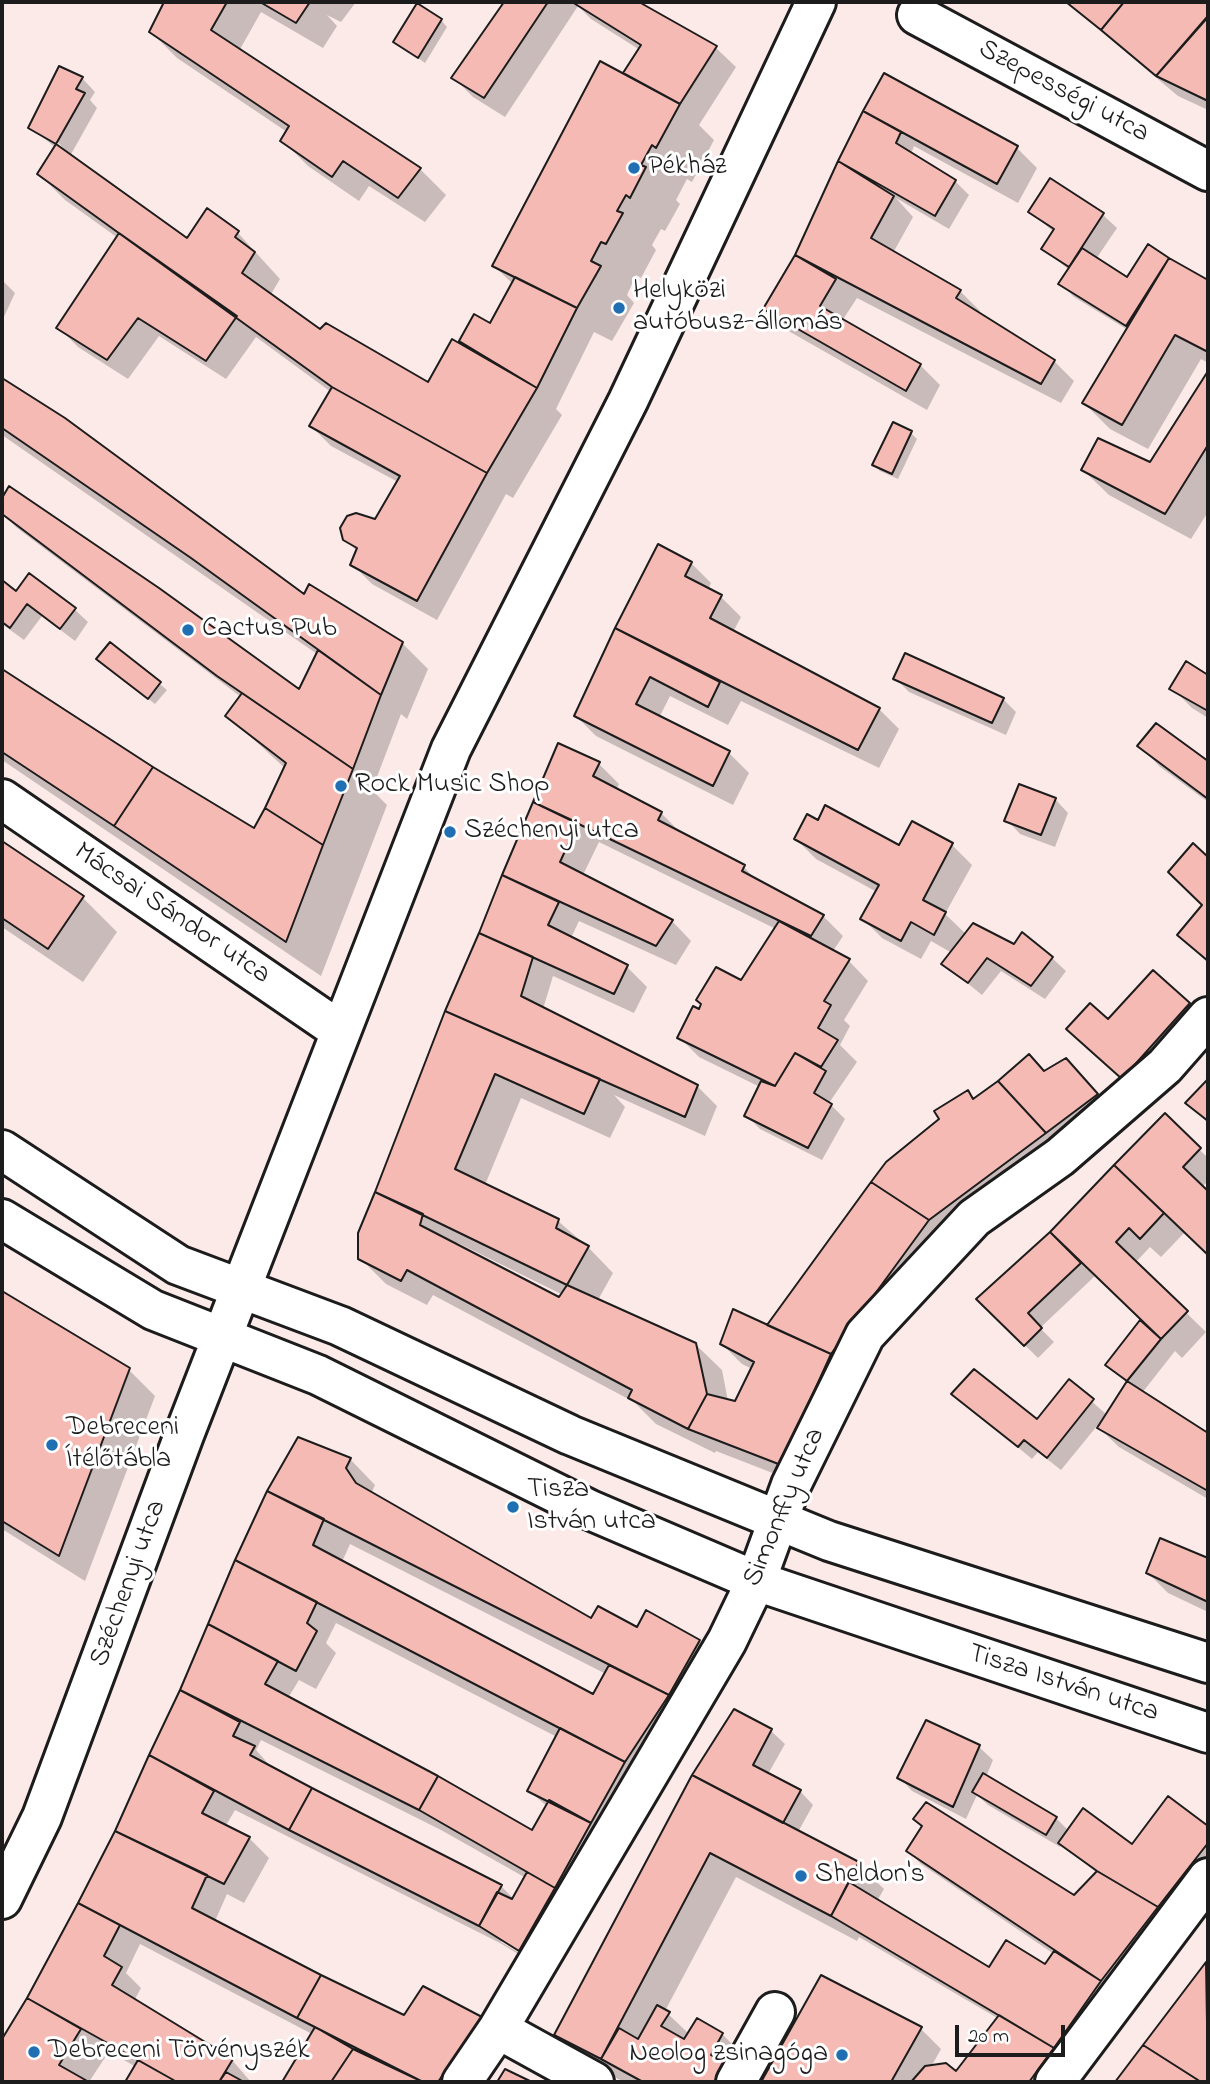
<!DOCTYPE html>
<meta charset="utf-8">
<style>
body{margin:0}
#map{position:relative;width:1210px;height:2084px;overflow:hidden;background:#fceae8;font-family:"Indie Flower",sans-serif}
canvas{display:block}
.frame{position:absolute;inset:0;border:4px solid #1c1c1c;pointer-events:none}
.scale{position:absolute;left:955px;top:2025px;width:110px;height:32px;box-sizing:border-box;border:4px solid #1c1c1c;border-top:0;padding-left:9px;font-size:21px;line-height:24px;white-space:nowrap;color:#1c1c1c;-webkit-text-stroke:5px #fff;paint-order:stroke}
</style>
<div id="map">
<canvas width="1210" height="2084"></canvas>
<div class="frame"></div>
<div class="scale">20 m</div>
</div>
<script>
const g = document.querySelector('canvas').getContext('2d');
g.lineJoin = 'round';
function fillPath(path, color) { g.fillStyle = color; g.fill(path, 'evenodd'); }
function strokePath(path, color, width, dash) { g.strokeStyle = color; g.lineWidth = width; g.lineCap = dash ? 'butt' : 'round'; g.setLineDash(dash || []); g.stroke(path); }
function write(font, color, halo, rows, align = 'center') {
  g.font = font + ' "Indie Flower",sans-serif'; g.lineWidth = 6; g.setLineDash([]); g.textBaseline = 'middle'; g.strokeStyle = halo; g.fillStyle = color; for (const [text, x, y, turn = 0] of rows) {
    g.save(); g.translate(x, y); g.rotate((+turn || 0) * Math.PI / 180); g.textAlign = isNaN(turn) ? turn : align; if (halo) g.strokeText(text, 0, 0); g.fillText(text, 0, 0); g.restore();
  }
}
fillPath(new Path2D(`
 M166,2H356L341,22L327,15L337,26L323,48L261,12L239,51L420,169L446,195L425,222L369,186L359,201L308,166L282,140L287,132L177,58L151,32Z
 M506,2H636L716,48L736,67L699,125L714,140L692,182L687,179L676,200L680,204L665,231L661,229L652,245L656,250L641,278L636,275L627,295L634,303L612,341L594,332L556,409L562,415L513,498L506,494L437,620L372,584L352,564L357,551L345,539L376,521L398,482L331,446L311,426L331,392L256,337L226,379L159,336L128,379L78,347L58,327L118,238L65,200L39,174L56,148L31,128L82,78L95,92L90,100L97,108L70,156L187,240L238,233L280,279L270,296L320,331L429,384L468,348L461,341L491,326L513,284L494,266L631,78L626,73L640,50L591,19L578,6L505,117L473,97L453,77ZM55,139L64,149L62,150L55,145Z
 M1066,2H1163L1169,7L1173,2H1208V110L1178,96Z
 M441,20L447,27L425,63L395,42Z
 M865,111L1017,148L1037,168L1018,203L914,146L911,154L955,181L969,195L949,229L896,198L913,217L893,253L960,291L980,311L978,314L1054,361L1074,381L1061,403L857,298L842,321L920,365L940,385L927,410L785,329L765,309L796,255Z
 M1051,180L1103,215L1117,228L1096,259L1127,280L1168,259L1208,282V363L1201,359L1148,449L1110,429L1084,403L1128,330L1074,297L1061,284L1069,270L1043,248L1054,232L1030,212Z
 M2,280L15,293L2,321Z
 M1208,375V512L1191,539L1109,495L1083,470L1151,464Z
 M2,380L64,419L305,597L402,643L428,669L407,719L401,714L372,790L387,805L321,976L2,760V671L152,769L255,831L286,769L228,716L241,697L17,528L2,513V501L10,488L299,691L317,654L2,435Z
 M911,433L917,439L898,479L880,471L874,465Z
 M659,547L691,563L711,583L708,590L721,597L741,617L733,632L879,709L899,729L879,768L741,701L728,725L670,696L659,718L729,753L749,773L733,805L596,736L576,716Z
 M2,582L16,593L74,609L88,622L75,641L42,616L24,640L2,624Z
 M111,644L167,690L155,704L105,665Z
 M1186,664L1208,677V718L1192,708L1172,688Z
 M895,678L1003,699L1016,712L1006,735L909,692Z
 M1156,725L1208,763V802L1159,766L1140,746Z
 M559,745L599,764L619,784L616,790L661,813L681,833L744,867L758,882L823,916L843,936L833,951L849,961L868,981L844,1020L850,1026L840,1045L857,1062L829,1103L845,1119L822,1160L760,1129L746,1115L760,1087L699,1057L679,1037L700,1011L742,982L776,929L599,842L583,875L672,921L691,941L676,965L579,921L571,938L627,967L647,987L634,1013L553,976L543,1009L697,1086L717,1106L705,1136L614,1095L625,1107L610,1138L521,1098L485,1185L558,1221L588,1247L613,1273L598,1300L695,1344L722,1370L728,1401L736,1404L752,1369L742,1364L722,1344L768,1327L942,1119L968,1092L975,1100L1045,1072L1079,1073L1110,1108L949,1240L850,1374L801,1484L716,1451L715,1453L656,1424L634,1402L433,1295L427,1305L386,1284L360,1258L447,1011ZM458,1243L563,1295L560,1299L457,1246Z
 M1055,799L1068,813L1055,847L1020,834L1007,820Z
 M796,839L900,847L952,845L972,865L945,914L966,934L1052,958L1066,971L1045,999L1001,971L982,995L944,964L952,953L931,941L921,959L882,938L862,918L877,892L816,859Z
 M2,843L82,897L117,932L83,982L2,927Z
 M1193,846L1208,860V963L1179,935L1204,905Z
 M1153,972L1202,1018L1136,1091L1082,1042L1108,1022Z
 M1208,1082V1123L1187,1103Z
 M1165,1116L1208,1158V1181L1202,1187L1208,1193V1254L1185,1232L1161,1257L1150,1247L1135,1263L1206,1332L1182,1358L1175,1351L1142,1393L1208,1435V1499L1119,1447L1097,1426L1061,1470L1038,1452L1032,1459L954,1394L1037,1421L1069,1381L1107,1415L1128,1384L1107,1365L1142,1320L1096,1275L1040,1328L1054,1342L1038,1358L978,1299L1055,1240L1058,1238L1052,1232Z
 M2,1293L129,1370L155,1396L85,1581L2,1529Z
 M350,1459L375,1485L371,1494L592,1620L699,1641L725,1667L533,1963L500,1943L235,1810L225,1827L249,1838L269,1858L244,1903L227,1894L215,1921L405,2017L481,2018L501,2038L471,2082H284L312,2034L140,1944L126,1973L141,1988L134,2001L232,2060L251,2082H127L136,2067L96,2044L106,2056L89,2082H2V2044L27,2001L34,2003L29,1998L116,1832L237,1560ZM350,1544L606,1674L594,1696L342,1562ZM336,1623L557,1737L529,1791L548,1807L533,1833L288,1698L299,1680L316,1689L336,1653L326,1643ZM261,1740L441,1830L526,1878L514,1899L501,1886L273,1769L256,1750ZM501,1938L528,1954L526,1957L501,1942Z
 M1161,1540L1208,1560V1612L1168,1593L1148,1573Z
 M735,1711L771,1731L785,1744L768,1774L800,1791L813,1805L798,1832L858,1864L884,1889L877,1901L990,1969L1046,1967L1054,1954L921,1864L908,1851L1074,1897L1097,1873L1062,1844L1060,1847L988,1805L977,1795L966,1819L912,1791L899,1777L927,1723L979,1747L993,1760L986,1777L1056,1818L1069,1831L1133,1847L1168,1799L1208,1828V1874L1063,2082H763L822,1977L921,2029L941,2049L931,2067L956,2074L999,2019L859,1937L857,1941L736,1877L665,2011L689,2034L698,2020L722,2034L742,2054L743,2082H624L582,2060L556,2034Z
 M1208,1958V2082H1116Z`), '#0003');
const building = new Path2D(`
 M164,2H227L211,30L421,168L398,198L343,161L332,177L280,141L289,126L149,32Z
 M260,2H310L296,23Z
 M504,2H548L484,98L451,78Z
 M572,2H639L717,46L680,104L623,73L641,45Z
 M1066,2H1124L1101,30Z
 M1124,2H1208V17L1156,76L1101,30Z
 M417,3L442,19L418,58L393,42Z
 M1207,17L1208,18V101L1156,76Z
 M600,61L680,104L656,148L652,145L641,165L646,167L630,198L626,195L617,211L623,213L606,244L601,242L591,261L601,266L577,308L492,266Z
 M59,66L83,77L76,89L85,93L56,144L28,128Z
 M884,73L1018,146L997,184L863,111Z
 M863,111L901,132L896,143L956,180L935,216L838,161Z
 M56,144L187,238L207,208L239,231L235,237L255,252L242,273L320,329L326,323L428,382L452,339L537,388L487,473L332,387L37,174Z
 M838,161L894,196L871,238L961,290L956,298L1055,360L1041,384L795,255Z
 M1050,178L1104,213L1069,267L1041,249L1054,229L1028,212Z
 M119,233L237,316L206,361L138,318L107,360L56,328Z
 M1148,244L1169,258L1126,326L1058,284L1082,248L1127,277Z
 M795,255L836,279L820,306L921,364L906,391L763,309Z
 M1169,258L1208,280V352L1175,335L1122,425L1082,403Z
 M515,277L577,308L537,388L459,341L474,314L490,323Z
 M1208,371V445L1165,514L1081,470L1098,438L1150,462Z
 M2,378L65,418L304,594L309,584L403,642L381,695L191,558L2,428Z
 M332,387L487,473L417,601L350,565L357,548L343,540L340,528L347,516L356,513L375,519L400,476L309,426Z
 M893,422L912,431L892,474L872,465Z
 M9,486L159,588L299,689L318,650L381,695L353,769L217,676L2,514V498Z
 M658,544L692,562L685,576L722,595L710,618L880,708L858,750L615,628Z
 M29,573L76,608L60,629L27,604L10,628L2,622V580L16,591Z
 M615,628L720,682L708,707L650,677L636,704L730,751L713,786L574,716Z
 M110,642L161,682L148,699L96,659Z
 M905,653L1004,698L992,723L893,679Z
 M1186,661L1208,675V711L1169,689Z
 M2,669L153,767L114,826L2,752Z
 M242,693L353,769L323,845L265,808L286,763L225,716Z
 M1156,723L1208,761V799L1137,746Z
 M558,743L600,762L593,776L662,812L658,820L745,865L742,871L824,915L811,936L533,802Z
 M153,767L254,828L265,808L323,845L286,942L114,826Z
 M1019,784L1056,798L1041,835L1004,821Z
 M533,802L578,823L560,862L673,920L656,946L502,875Z
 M825,805L899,845L912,821L953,843L923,900L946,912L934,935L911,922L901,941L860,919L879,885L794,839L807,814L818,820Z
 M2,841L84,896L48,949L2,918Z
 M1193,843L1208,857V961L1177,935L1202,905L1168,872Z
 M502,875L559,902L548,925L628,965L614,994L479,933Z
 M779,921L850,959L824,1001L831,1005L818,1028L838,1040L821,1067L795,1053L775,1086L677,1038L693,1006L699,1009L701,1004L696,1000L716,967L741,980Z
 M973,923L1014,944L1022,932L1053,957L1031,986L987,958L968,983L941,964Z
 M479,933L533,957L521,996L698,1085L685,1117L445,1011Z
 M1153,970L1190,1003L1122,1079L1066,1029L1090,1003L1108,1019Z
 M445,1011L600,1079L584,1114L495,1074L455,1169L559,1219L556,1228L589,1246L567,1285L375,1192Z
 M795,1053L826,1071L814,1093L832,1104L808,1148L744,1116L761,1081L775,1086Z
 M1029,1054L1044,1071L1066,1058L1098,1094L1046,1133L998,1081Z
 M1208,1079V1121L1185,1103Z
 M998,1081L1046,1133L929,1220L871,1182L886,1162L939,1119L934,1111L968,1090L973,1099Z
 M1165,1113L1201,1148L1183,1167L1208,1191V1255L1114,1165Z
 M1114,1165L1164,1213L1140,1239L1129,1228L1116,1242L1188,1311L1161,1339L1050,1232Z
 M871,1182L929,1220L831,1354L767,1325Z
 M375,1192L423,1214L420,1225L559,1297L567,1285L696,1343L707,1394L688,1429L628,1398L632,1390L407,1270L401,1281L358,1259V1233Z
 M1050,1232L1081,1263L1028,1313L1042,1328L1024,1346L976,1299Z
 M2,1291L130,1368L59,1556L2,1521Z
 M733,1309L831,1354L781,1465L688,1429L707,1394L735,1401L754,1362L720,1344Z
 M1140,1320L1161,1339L1127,1381L1105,1365Z
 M974,1369L1037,1419L1069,1379L1094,1399L1047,1458L1024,1440L1018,1447L951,1394Z
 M1127,1381L1208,1433V1491L1097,1428Z
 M298,1437L351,1458L346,1468L356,1483L591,1618L598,1606L637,1627L646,1610L700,1640L669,1695L267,1491Z
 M267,1491L324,1519L313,1545L593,1694L609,1665L669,1695L625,1762L235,1560Z
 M1160,1538L1208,1558V1602L1146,1573Z
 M235,1560L317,1602L307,1623L317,1631L296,1671L208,1624Z
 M208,1624L278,1661L265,1684L438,1776L419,1810L180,1690Z
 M180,1690L240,1722L233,1736L255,1746L250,1755L312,1788L289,1830L149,1755Z
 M734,1709L772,1729L753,1765L801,1790L783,1823L692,1775Z
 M926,1720L980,1745L953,1807L897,1778Z
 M560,1728L625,1762L591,1823L527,1791Z
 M149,1755L214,1791L202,1813L250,1837L224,1884L115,1831Z
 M983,1773L1057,1817L1046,1835L972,1792Z
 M692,1775L859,1862L831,1916L710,1853L601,2059L554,2035Z
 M438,1776L532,1830L549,1800L591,1823L555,1888L419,1810Z
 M312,1788L502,1885L479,1926L289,1830Z
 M1168,1796L1208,1826V1843L1158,1907L1097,1871L1058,1843L1083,1808L1132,1844Z
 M926,1802L1074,1895L1097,1871L1158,1907L1101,1981L906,1851L922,1826L913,1819Z
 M115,1831L207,1875L192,1908L321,1975L297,2018L78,1903Z
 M527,1872L555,1888L519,1951L479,1926L497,1892L512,1899Z
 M849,1882L989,1967L1006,1940L1045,1964L1054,1951L1101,1981L1054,2048L831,1916Z
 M78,1903L120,1925L104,1956L122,1967L112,1985L233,2059L219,2082H177L27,1998Z
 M1206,1962L1208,2082H1201L1143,2045Z
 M321,1975L404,2015L423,1986L482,2017L438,2082H423L297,2018Z
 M821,1975L922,2027L891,2082H761Z
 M27,1998L81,2029L59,2065L89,2082H2V2039Z
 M657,2005L670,2012L661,2026L684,2039L697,2018L723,2033L711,2055L732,2068L724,2082H643L601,2059L619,2028L638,2039Z
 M999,2015L1054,2048L1029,2082H911L925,2066L946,2063L956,2071Z
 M315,2027L353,2049L331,2082H282Z
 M1143,2045L1198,2080L1196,2082H1115Z
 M353,2049L423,2082H331Z
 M138,2060L177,2082H125Z
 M505,2069L532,2082H497Z
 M226,2072L244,2082H219Z`);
fillPath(building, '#f6bab4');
strokePath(building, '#1c1c1c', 2);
const minor = new Path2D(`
 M917,15L1208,171
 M2,799L339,1030
 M2,1150L178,1265L340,1326L570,1435L829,1541L1208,1663
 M2,1219L153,1310L318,1375L590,1510L756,1581L1208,1733
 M2,1899L42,1817L184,1435L451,749L628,401L816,2
 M498,2029L594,2082
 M462,2082L498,2029L727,1641L756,1581L791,1485L865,1335L974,1218L1060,1157L1165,1066L1208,1017
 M736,2082L775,2012
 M1055,2082L1208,1878`);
strokePath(minor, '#1c1c1c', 44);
strokePath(minor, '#fff', 38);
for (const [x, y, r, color] of [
 [634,168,7,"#1f6fb2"],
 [619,308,7,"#1f6fb2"],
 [188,630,7,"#1f6fb2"],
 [341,786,7,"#1f6fb2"],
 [450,832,7,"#1f6fb2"],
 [52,1445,7,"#1f6fb2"],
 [513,1507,7,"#1f6fb2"],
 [801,1876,7,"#1f6fb2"],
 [34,2052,7,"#1f6fb2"],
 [842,2055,7,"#1f6fb2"]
]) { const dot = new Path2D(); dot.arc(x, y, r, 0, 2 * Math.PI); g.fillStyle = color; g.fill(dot); strokePath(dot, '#fff', 2.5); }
write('28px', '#1c1c1c', '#fff', [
 ["Szepességi utca",1063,93,28],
 ["Mácsai Sándor utca",171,915,34],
 ["Simonffy utca",786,1508,-67],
 ["Széchenyi utca",130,1584,-70],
 ["Tisza István utca",1063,1685,18]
]);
write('28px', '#1c1c1c', '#fff', [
 ["Pékház",648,168],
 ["Helyközi",633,292],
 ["autóbusz-állomás",633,324],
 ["Cactus Pub",202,630],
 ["Rock Music Shop",355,786],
 ["Széchenyi utca",464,832],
 ["Debreceni",66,1429],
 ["Ítélőtábla",66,1461],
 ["Tisza",527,1491],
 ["István utca",527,1523],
 ["Sheldon's",815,1876],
 ["Debreceni Törvényszék",48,2052],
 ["Neolog zsinagóga",828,2055,"right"]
], 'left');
</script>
